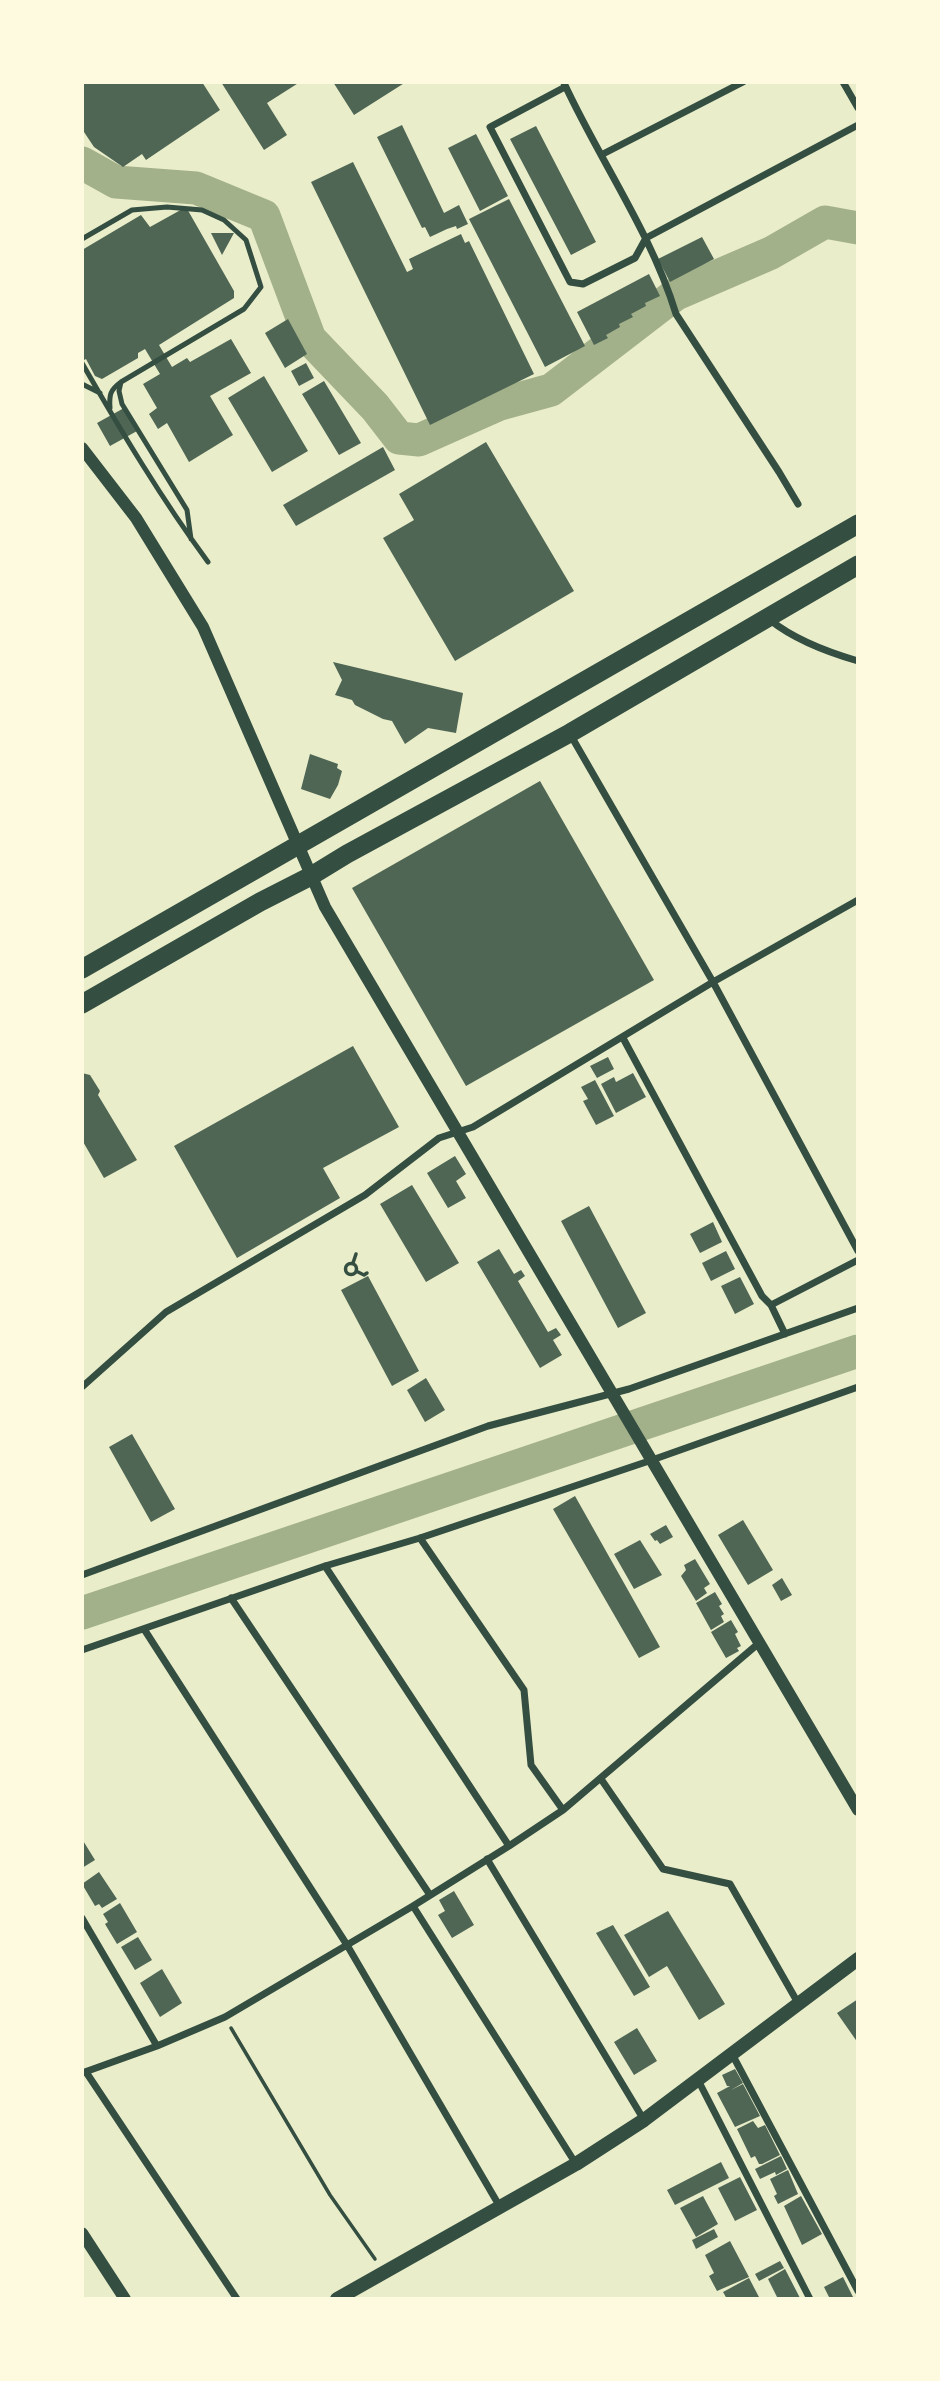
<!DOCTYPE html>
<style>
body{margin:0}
#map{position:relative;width:940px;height:2381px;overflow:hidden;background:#e9edc9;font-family:"Crimson Pro",serif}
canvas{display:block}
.frame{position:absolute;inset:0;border:84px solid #fefae0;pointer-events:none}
</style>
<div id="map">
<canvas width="940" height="2381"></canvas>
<div class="frame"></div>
</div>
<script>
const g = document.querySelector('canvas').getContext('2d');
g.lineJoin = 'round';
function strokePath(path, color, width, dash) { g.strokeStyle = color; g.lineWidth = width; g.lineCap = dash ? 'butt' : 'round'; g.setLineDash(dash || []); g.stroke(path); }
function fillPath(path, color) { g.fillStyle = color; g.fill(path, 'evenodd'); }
strokePath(new Path2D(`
 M82,163L116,182L196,188L264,216L310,339L375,407L399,438L419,440L500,404L551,390L676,294L771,253L825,222L858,228
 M82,1613L858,1351`), '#a3b18a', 33);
fillPath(new Path2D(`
 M82,82H202L220,110L146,160L142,154L123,167L94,147L82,129Z
 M221,82H300L267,103L287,135L264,150Z
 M333,82H406L354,115Z
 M402,125L444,213L459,205L468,224L457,229L456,226L447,229L430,237L425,227L422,228L377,137Z
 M536,126L596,242L571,255L510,139Z
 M476,134L508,196L480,211L448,148Z
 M353,162L407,272L413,269L409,259L461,234L465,243L469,241L534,374L430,425L311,182Z
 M509,199L585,346L545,367L469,219Z
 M186,207L234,291V298L159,345L172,367L187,358L190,362L231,339L251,373L210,396L233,435L189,462L167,423L158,429L149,414L157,408L143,384L160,374L145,349L138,353V358L102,379L95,376L86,359L82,361V250L141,215L150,227Z
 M211,233H234L222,255Z
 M702,237L714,259L670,282L658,259Z
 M649,274L660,296L645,303L646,306L631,314L633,317L619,324L620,327L606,335L608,338L594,345L577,312Z
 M288,319L307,354L285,368L265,333Z
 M306,363L314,378L299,386L291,371Z
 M264,376L308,451L272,472L228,398Z
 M324,381L361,443L339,455L302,394Z
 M124,408L137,431L110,446L97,423Z
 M486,442L574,591L455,661L383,538L414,520L399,494Z
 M383,447L395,470L296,526L283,505Z
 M333,662L463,693L456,733L428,728L405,744L392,721L383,719L355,705L352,700L335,695L342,680Z
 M310,754L338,764L337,768L342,771L338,785L330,799L301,789Z
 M540,781L654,980L466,1086L352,888Z
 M353,1046L399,1127L323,1168L340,1198L237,1258L174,1146Z
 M608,1057L614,1069L597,1078L590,1066Z
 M82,1073L90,1075L100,1091L98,1095L137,1160L104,1178L82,1140Z
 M633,1073L646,1097L616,1113L601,1084L614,1077L616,1082Z
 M595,1080L614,1116L596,1125L583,1101L588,1099L581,1087Z
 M455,1156L466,1174L456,1181L466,1198L448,1208L427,1173Z
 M412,1185L459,1263L426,1282L380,1204Z
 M589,1206L646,1313L618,1328L561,1221Z
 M713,1222L722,1242L700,1253L690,1234Z
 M499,1249L514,1274L521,1270L525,1276L518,1281L548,1332L556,1328L561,1335L553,1340L562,1355L540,1368L477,1262Z
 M726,1251L735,1269L711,1281L702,1263Z
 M368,1276L419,1371L392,1386L341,1290Z
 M740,1277L754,1304L735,1314L721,1286Z
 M426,1378L445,1410L425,1422L407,1390Z
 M132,1434L175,1509L151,1522L109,1447Z
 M575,1496L660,1647L639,1658L553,1509Z
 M743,1520L773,1570L748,1585L718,1535Z
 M666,1525L673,1537L660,1544L657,1540L655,1541L650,1534Z
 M640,1540L662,1575L634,1589L614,1554Z
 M695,1559L710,1584L704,1588L707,1593L696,1601L681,1576L686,1570L684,1565Z
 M782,1578L792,1595L781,1601L772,1585Z
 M715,1592L722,1604L719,1606L724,1614L721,1616L724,1622L711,1630L696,1603Z
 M731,1620L738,1632L735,1634L741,1646L737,1648L739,1651L726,1658L711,1632Z
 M82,1839L95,1860L82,1868Z
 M99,1872L117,1899L102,1908L99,1904L95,1906L82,1884Z
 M454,1891L474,1925L452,1938L438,1915L445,1911L439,1900Z
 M120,1903L137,1932L117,1944L105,1924L108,1922L103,1914Z
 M668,1911L725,2004L699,2020L667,1966L649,1977L624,1935Z
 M613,1925L650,1987L634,1996L596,1933Z
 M138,1937L152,1960L135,1970L121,1947Z
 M162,1969L182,2003L160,2017L140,1983Z
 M858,1999V2043L837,2013Z
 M637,2028L657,2061L634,2075L614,2042Z
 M735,2069L743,2083L731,2090L743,2084L760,2116L735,2127L717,2093L730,2086H727L722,2075Z
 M753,2121L758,2128L765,2125L780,2155L762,2164H759L755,2156L751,2158L737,2129Z
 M781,2156L787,2169L776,2175L775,2172L760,2179L755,2169Z
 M721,2162L729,2178L675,2205L667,2190Z
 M788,2170L798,2194L778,2204L774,2196L777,2194L770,2179Z
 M740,2177L757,2210L735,2221L718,2188Z
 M703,2196L718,2224L696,2237L680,2208Z
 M801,2196L822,2234L802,2245L784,2206Z
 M714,2229L718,2237L696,2249L692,2240Z
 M730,2241L749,2277L717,2291L709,2276L714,2273L705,2255Z
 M780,2261L784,2268L759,2281L755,2274Z
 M785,2269L800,2298L798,2299H778L768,2279Z
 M843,2277L853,2297L852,2299H830L824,2287Z
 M749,2278L760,2299H727L723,2292Z`), '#4f6655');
strokePath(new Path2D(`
 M353,1263L356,1254
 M345.5 1269a5.5 5.5 0 1 1 11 0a5.5 5.5 0 1 1-11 0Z
 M356,1271L364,1275L367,1273
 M231,2028L330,2195L375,2259`), '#344e41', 3.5);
strokePath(new Path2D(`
 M82,239L132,210L167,207L202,210L224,220L246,240L261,287L244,309L121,382L119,391L122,404L187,510L191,539
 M82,363C121,431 161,498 208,562
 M82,384L100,393
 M110,408C109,395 110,390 121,382`), '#344e41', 5);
strokePath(new Path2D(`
 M843,82L858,108
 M564,83C600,161 651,232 676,314L779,472L798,504
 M565,87L490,127L570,282L583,284L635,258L646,238L858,125
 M601,155L743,82
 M770,620C795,640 827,652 858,661
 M570,734L713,982L858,1251
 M623,1038L762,1296L771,1305
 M785,1334L771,1305L858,1260
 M82,1387L166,1312L365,1195L439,1138L473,1127L713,982L858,900
 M420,1538L524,1690L531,1765L563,1810
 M325,1566L509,1846
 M82,1575L488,1426L629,1389L858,1308
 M231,1598L430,1895
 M144,1629L347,1945L500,2207
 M82,1650L325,1566L420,1538L652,1460L858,1387
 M601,1779L663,1869L730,1884L798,2003
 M487,1859L644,2120
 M413,1906L576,2164
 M82,1918L157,2046
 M732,2054L858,2291
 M86,2072L237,2299
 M82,2073L157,2046L225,2017L413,1906L509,1846L563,1810L759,1643
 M698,2080L810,2299`), '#344e41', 7);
strokePath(new Path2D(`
 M82,448L136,518L203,627L325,907L858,1810
 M82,2233L125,2299`), '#344e41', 12);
strokePath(new Path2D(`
 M337,2299L576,2164L644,2120L858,1959`), '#344e41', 14);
strokePath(new Path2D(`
 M82,969L858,524
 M82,1004L260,902L311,876L347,854L570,733L858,565`), '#344e41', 19);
</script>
